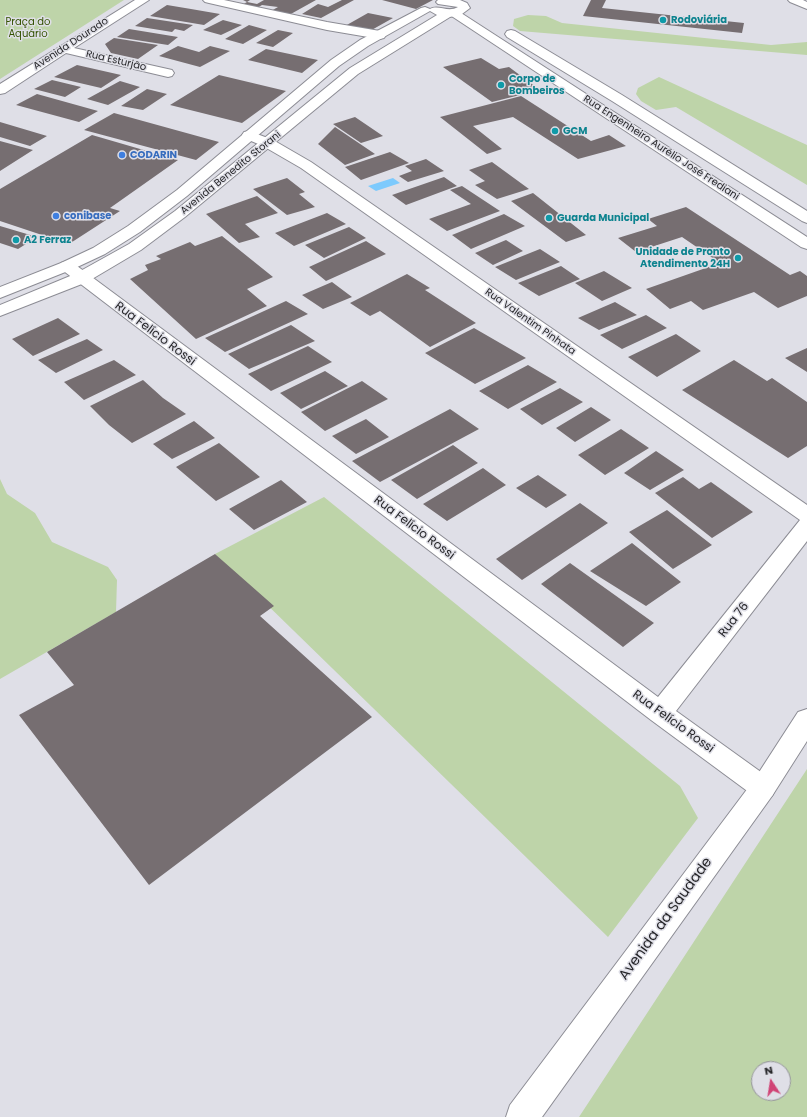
<!DOCTYPE html>
<meta charset="utf-8">
<style>
body{margin:0}
#map{position:relative;width:807px;height:1117px;overflow:hidden;background:#dfdfe7;font-family:Poppins,sans-serif}
canvas{display:block}
.north{position:absolute;left:751px;top:1061px;width:40px;height:40px;box-sizing:border-box;background:#dfdfe7;border:1px solid #95959b;border-radius:50%;rotate:348deg;font-size:11px;font-weight:700;line-height:16px;text-align:center;color:#262629}
.north::after{content:'';display:block;margin:auto;width:14px;height:18px;background:#d04476;clip-path:polygon(50% 0,100% 100%,50% 72%,0 100%)}
</style>
<div id="map">
<canvas width="807" height="1117"></canvas>
<div class="north">N</div>
</div>
<script>
const g = document.querySelector('canvas').getContext('2d');
g.lineJoin = 'round';
function fillPath(path, color) { g.fillStyle = color; g.fill(path, 'evenodd'); }
function strokePath(path, color, width, dash) { g.strokeStyle = color; g.lineWidth = width; g.lineCap = dash ? 'butt' : 'round'; g.setLineDash(dash || []); g.stroke(path); }
function write(font, color, halo, rows, align = 'center') {
  g.font = font + ' Poppins,sans-serif'; g.lineWidth = 3; g.setLineDash([]); g.textBaseline = 'middle'; g.strokeStyle = halo; g.fillStyle = color; for (const [text, x, y, turn = 0] of rows) {
    g.save(); g.translate(x, y); g.rotate((+turn || 0) * Math.PI / 180); g.textAlign = isNaN(turn) ? turn : align; if (halo) g.strokeText(text, 0, 0); g.fillText(text, 0, 0); g.restore();
  }
}
fillPath(new Path2D(`
 M0,0H124L0,79Z
 M528,15L546,16L562,23L771,45L807,42V55L520,31L513,26L514,19Z
 M659,77L807,145V185L676,107L656,110L641,101L636,94L638,88Z
 M0,479L7,494L35,513L52,542L108,567L117,580L116,612L0,679Z
 M324,497L680,786L698,818L608,937L215,554Z
 M807,769V1117H579ZM759,1069H783V1093H759Z`), '#bed4a9');
fillPath(new Path2D(`
 M393,178L400,183L376,191L368,186Z`), '#7dcafd');
fillPath(new Path2D(`
 M243,0H250L247,2L257,4L264,0H316L289,15L271,11L278,7L262,5L257,8L242,5L247,2Z
 M342,0H354L321,18L302,14L318,4L328,7Z
 M382,0H433L416,9Z
 M591,0H606L602,8L744,23L742,33L583,16Z
 M167,5L191,9L220,14L204,25L150,16Z
 M368,13L393,18L368,32L345,26Z
 M147,18L193,25L184,31L175,29L172,32L135,26Z
 M223,20L242,25L221,35L203,30Z
 M249,25L267,30L243,44L225,39Z
 M129,29L178,37L168,45L117,37Z
 M278,30L293,33L273,47L256,43Z
 M114,38L158,45L138,59L111,53L105,44Z
 M178,46L199,52L210,46L230,51L200,67L159,56Z
 M266,49L318,60L302,73L248,60Z
 M481,58L499,69L509,67L540,90L492,102L443,67Z
 M77,65L121,75L101,88L54,77Z
 M219,75L286,91L242,123L170,105Z
 M52,80L81,87L65,97L34,89Z
 M120,81L140,87L108,105L87,99Z
 M147,89L167,94L143,110L121,106Z
 M37,94L98,111L79,122L16,105Z
 M521,96L591,141L609,135L626,146L578,159L513,117L473,126L502,149L487,154L440,117Z
 M114,113L219,142L196,160L84,130Z
 M355,117L383,136L361,143L333,124Z
 M0,122L47,136L30,146L0,137Z
 M335,127L375,154L345,165L318,144Z
 M92,135L178,160L110,208L120,211L69,244L0,221V189Z
 M0,141L33,150L0,171Z
 M390,152L409,163L361,180L345,167Z
 M426,159L444,171L408,182L399,176L412,171L405,166Z
 M492,162L529,189L497,199L475,185L485,181L469,170Z
 M444,177L457,186L406,205L392,195Z
 M287,178L305,192L299,194L315,207L287,215L253,189Z
 M462,186L500,211L447,231L429,219L471,204L450,190Z
 M533,193L586,235L566,242L511,201Z
 M257,196L278,213L245,224L260,237L239,243L206,214Z
 M686,207L790,275L800,271L807,276V296L778,308L754,292L703,310L691,301L670,309L646,289L720,263L682,237L636,252L618,238L657,226L648,219Z
 M327,213L346,224L294,246L275,233Z
 M504,214L525,226L471,249L452,235Z
 M0,226L37,237L18,249L0,243Z
 M349,227L366,238L324,258L305,245Z
 M222,236L273,277L247,289L267,306L196,339L130,279L148,270L145,265L161,259L156,256L190,242L195,246Z
 M506,240L523,251L493,265L475,253Z
 M366,241L386,254L326,281L309,267Z
 M540,249L560,262L516,280L495,267Z
 M561,266L580,279L539,296L518,283Z
 M604,271L632,288L602,301L575,283Z
 M407,274L430,288L425,290L476,323L430,347L380,311L370,316L350,303Z
 M332,282L352,297L323,309L302,295Z
 M286,301L308,314L225,352L205,338Z
 M615,302L637,315L599,330L578,318Z
 M646,315L667,328L622,349L600,335Z
 M58,318L80,334L33,356L12,339Z
 M291,325L315,341L249,369L228,354Z
 M474,328L526,358L475,384L425,353Z
 M676,334L701,351L657,377L628,357Z
 M87,339L103,350L56,373L38,360Z
 M308,346L332,362L271,391L248,374Z
 M807,348V372L785,358Z
 M114,360L136,375L84,400L64,382Z
 M734,360L767,381L772,378L807,402V446L788,458L682,390Z
 M528,365L557,382L508,409L479,391Z
 M325,371L348,386L301,409L280,393Z
 M143,380L163,398L186,414L132,443L109,425L90,406Z
 M362,381L388,399L325,431L301,412Z
 M560,388L583,402L542,425L520,409Z
 M591,407L611,420L575,442L556,428Z
 M450,409L479,429L380,482L352,461Z
 M366,419L389,437L356,454L332,436Z
 M194,421L215,438L172,459L153,444Z
 M621,429L649,448L605,475L578,455Z
 M219,443L260,477L216,501L176,467Z
 M453,445L478,463L417,499L391,480Z
 M656,451L684,470L650,490L624,473Z
 M483,468L506,485L447,521L423,504Z
 M538,475L567,495L546,508L516,488Z
 M683,477L699,489L711,482L753,512L712,538L655,493Z
 M281,480L307,502L254,530L229,509Z
 M580,503L608,523L522,580L496,559Z
 M667,510L712,545L673,569L629,532Z
 M632,543L681,582L646,606L590,571Z
 M215,554L274,606L260,616L372,717L149,885L19,715L74,685L47,652Z
 M570,563L654,623L623,647L541,584Z`), '#766e71');
const street = new Path2D(`
 M135,0H149L74,48L172,70L174,73L172,76L168,77L66,53L5,93L0,94V84Z
 M203,0H224L327,22L380,31L384,32L386,35L384,38L380,39L327,30L209,3L205,2Z
 M454,10L458,11L807,237V249L801,247L450,15L448,13L450,11Z
 M511,30L515,31L622,95L807,211V223L802,221L612,101L507,37L505,34L507,31Z
 M249,131L273,140L311,162L807,505V541L676,711L772,780L776,788L772,796L763,800L754,796L651,720L61,269L59,266L61,263L67,261L73,263L658,697L800,520L301,168L263,146L244,138L242,135L244,132Z`);
const secondary = new Path2D(`
 M438,0H460L467,3L470,8L462,14L450,17L358,74L185,217L141,250L87,282L0,316V305L75,274L129,244L175,211L350,68L437,15L430,11L368,46L339,66L187,196L140,232L105,254L73,269L0,298V287L61,263L93,248L128,226L177,190L331,60L360,40L421,8L425,7L430,9C438,4 448,13 458,7L438,4L436,2Z
 M807,709V741L772,796L542,1117H506L510,1105L754,780L798,712Z`);
const primary = new Path2D(`
 M788,0H803L807,2V9L790,2Z`);
strokePath(street, '#8c8c94', 2);
strokePath(secondary, '#8c8c94', 2);
strokePath(primary, '#8c8c94', 2);
fillPath(street, '#fff');
fillPath(secondary, '#fff');
fillPath(primary, '#fff');
for (const [x, y, r, color] of [
 [663,20,4,"#0f9aa8"],
 [501,85,4,"#0f9aa8"],
 [555,131,4,"#0f9aa8"],
 [122,155,4,"#3f7fe0"],
 [56,216,4,"#3f7fe0"],
 [549,218,4,"#0f9aa8"],
 [16,240,4,"#0f9aa8"],
 [738,258,4,"#0f9aa8"]
]) { const dot = new Path2D(); dot.arc(x, y, r, 0, 2 * Math.PI); g.fillStyle = color; g.fill(dot); strokePath(dot, '#dfdfe7', 1.5); }
write('bold 10px', '#0d838f', '#dfdfe7', [
 ["Rodoviária",671,20],
 ["Corpo de",509,79],
 ["Bombeiros",509,91],
 ["GCM",563,131],
 ["Guarda Municipal",557,218],
 ["A2 Ferraz",24,240],
 ["Unidade de Pronto",730,252,"right"],
 ["Atendimento 24H",730,264,"right"]
], 'left');
write('10px', '#345200', '#dfdfe7', [
 ["Praça do",28,22],
 ["Aquário",28,34]
]);
write('10px', '#262629', '#dfdfe7', [
 ["Avenida Dourado",71,44,-33],
 ["Rua Esturjão",116,61,13],
 ["Rua Engenheiro Aurélio José Frediani",661,148,33],
 ["Avenida Benedito Storani",231,173,-39],
 ["Rua Valentim Pinhata",530,322,35]
]);
write('bold 10px', '#366cbe', '#dfdfe7', [
 ["CODARIN",130,155],
 ["conibase",64,216]
], 'left');
write('12px', '#262629', '#dfdfe7', [
 ["Rua Felício Rossi",155,334,37],
 ["Rua Felício Rossi",414,528,37],
 ["Rua 76",734,620,-52],
 ["Rua Felício Rossi",673,722,36]
]);
write('14px', '#262629', '#dfdfe7', [
 ["Avenida da Saudade",666,919,-54]
]);
</script>
